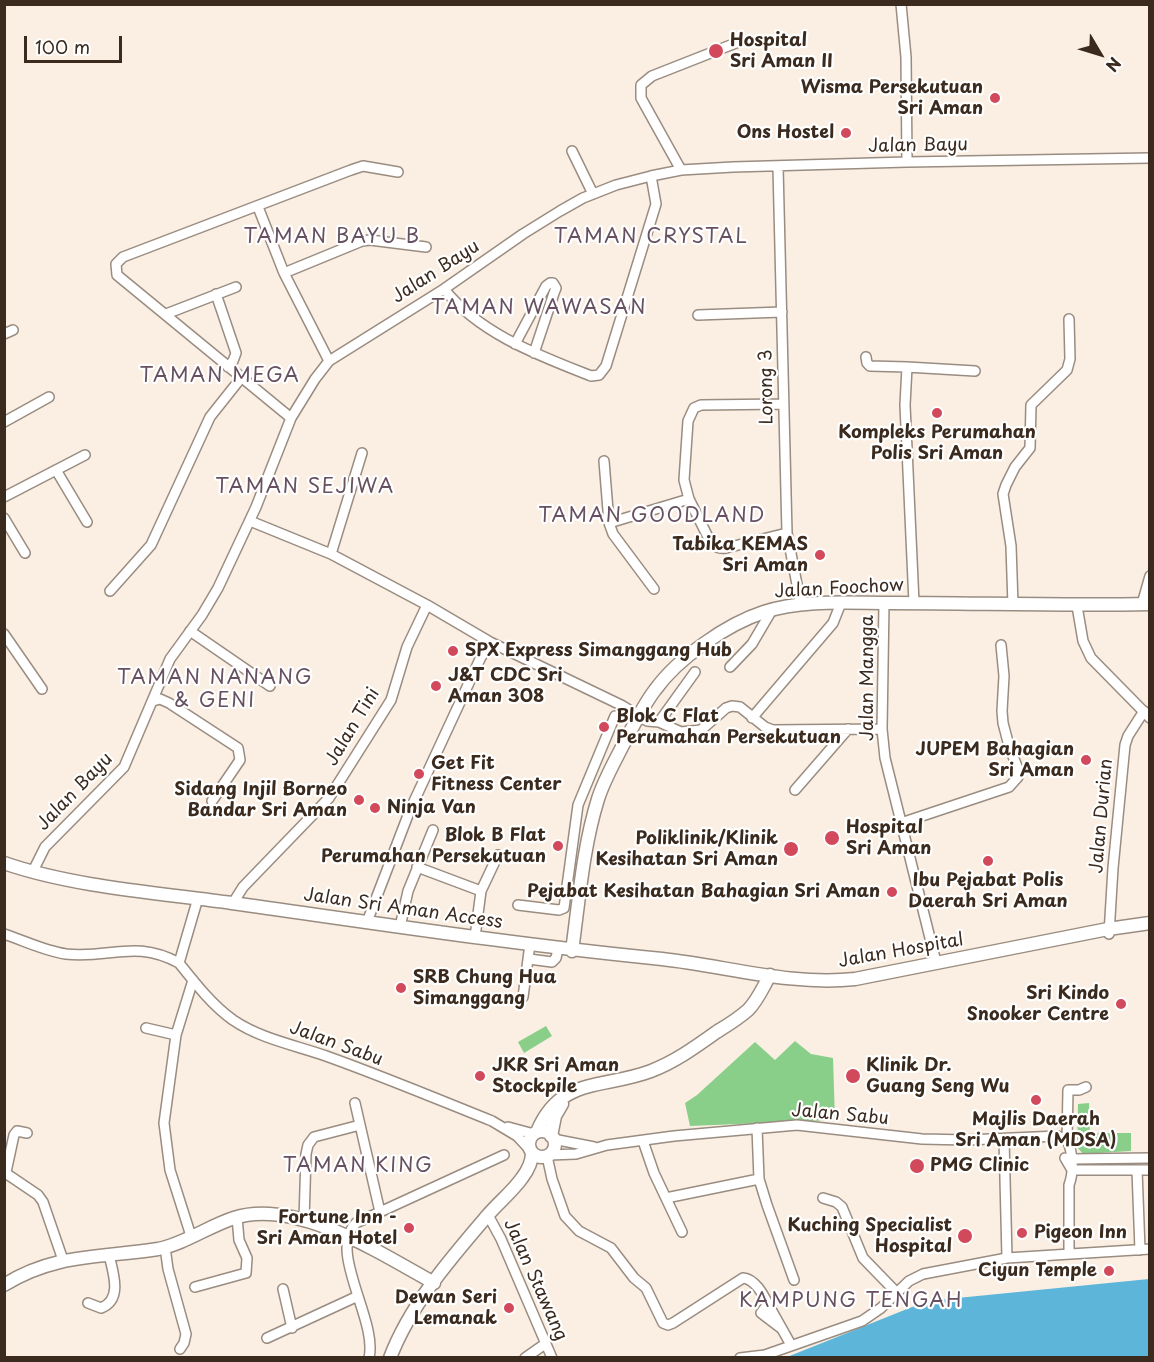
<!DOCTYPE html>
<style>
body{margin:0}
#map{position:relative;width:1154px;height:1362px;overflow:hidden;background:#faefe2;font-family:"Playpen Sans",sans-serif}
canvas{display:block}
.frame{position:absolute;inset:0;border:6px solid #3b2a1e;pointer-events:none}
.north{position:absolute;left:1070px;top:24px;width:60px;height:60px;-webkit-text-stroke:4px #fff;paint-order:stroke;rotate:128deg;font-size:16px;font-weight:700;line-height:24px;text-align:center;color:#3b2a1e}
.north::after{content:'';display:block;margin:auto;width:21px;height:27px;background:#3b2a1e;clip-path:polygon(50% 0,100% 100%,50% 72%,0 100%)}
.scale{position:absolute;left:24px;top:36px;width:98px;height:27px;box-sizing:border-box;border:3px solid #3b2a1e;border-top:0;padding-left:8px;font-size:18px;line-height:21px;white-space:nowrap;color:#3b2a1e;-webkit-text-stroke:4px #fff;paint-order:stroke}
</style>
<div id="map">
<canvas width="1154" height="1362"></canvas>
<div class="frame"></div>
<div class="north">N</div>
<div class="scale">100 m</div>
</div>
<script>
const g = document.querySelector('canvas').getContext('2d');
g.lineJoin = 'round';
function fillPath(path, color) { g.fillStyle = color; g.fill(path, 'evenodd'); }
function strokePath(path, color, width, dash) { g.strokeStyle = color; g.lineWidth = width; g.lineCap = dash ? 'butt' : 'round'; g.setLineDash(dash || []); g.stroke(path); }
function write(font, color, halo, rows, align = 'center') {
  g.font = font + ' "Playpen Sans",sans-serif'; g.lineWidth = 4.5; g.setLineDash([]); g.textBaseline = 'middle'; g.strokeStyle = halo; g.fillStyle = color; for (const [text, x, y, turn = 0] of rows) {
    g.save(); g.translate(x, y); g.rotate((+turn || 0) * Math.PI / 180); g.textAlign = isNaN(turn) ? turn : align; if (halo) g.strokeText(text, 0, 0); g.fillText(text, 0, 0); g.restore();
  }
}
fillPath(new Path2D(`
 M546,1026L552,1036L524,1053L518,1042Z
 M795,1041L811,1054L833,1058L835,1120L690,1126L685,1103L697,1095L755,1042L775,1060Z
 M1089,1103L1090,1133H1131V1151L1083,1154L1077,1147L1078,1104Z`), '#8acf89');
fillPath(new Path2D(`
 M1149,1279V1357H787L927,1301Z`), '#5db5da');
const minor = new Path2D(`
 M901,4L906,57L907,162
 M572,151L593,194
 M778,167L787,533L801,605
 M681,170L641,98V85L652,76L741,41
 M258,207L284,273L329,361
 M284,273L362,241L370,240L426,247
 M444,289C480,334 538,355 591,376L599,375L606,366L656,204L651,176
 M216,294L236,353L233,361L228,367
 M166,314L236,287
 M698,315L782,312
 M4,334L13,330
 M515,344L546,286L550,283H553L556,288L554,293L534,353
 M866,357L867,363L870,366L907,367
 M784,404L701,405L694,408L688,421L684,480L689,499L710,541C715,547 718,549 726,548L787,533
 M291,418L117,275L116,264L123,257L351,170L363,166L398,172
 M4,422L49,397
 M604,461L609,523L613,534L654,589
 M56,470L87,522
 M4,497L85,455
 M4,518L25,553
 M250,521L331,554L427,605L490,642L623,706L647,721L659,722L681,732L701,730L726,708L732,706L740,707L765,727L773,730L882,729
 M609,523L689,499
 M331,554L362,453
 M110,591L151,545L210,417L241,378
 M884,603L882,729L885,758L936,962
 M914,603L905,405L907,367L975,371
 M1142,604L1150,576
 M1013,605L1011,546L1003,494L1006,485L1015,467L1030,448L1031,405L1067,370L1070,359L1069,319
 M1077,606L1083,641L1091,658L1150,718
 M190,631L270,686
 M4,634L42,689
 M730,667L752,644L772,610
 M153,701L160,699L169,703L238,748L240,760L212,801
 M752,718L833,623L841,603
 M659,722L695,672
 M795,790L848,729
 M901,823L1009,787L1018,777V769L1009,746L1003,723L1002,711L1004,676L1001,645
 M417,867L481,891
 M33,871L45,847L124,767L170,659L202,615L218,588L256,507L291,418L315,379L329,361L444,289L523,234L560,211L583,198L616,185L651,176L681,170L733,167L907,162L1150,158
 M233,903L243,887L329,798L391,700L407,647L427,605
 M518,905L559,910L564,908L578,805L615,716
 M367,922L410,810L480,659L490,642
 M400,927L408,891L433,830
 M4,934C25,941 45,951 66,954C110,959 135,939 179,963L198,898
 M1109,934L1113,868L1125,745L1128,736L1144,711
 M475,937L481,891L498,855
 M529,959L552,962L556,958L558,949
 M179,963C195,983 212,1005 233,1020C261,1039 295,1045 326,1056C382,1076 437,1099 492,1121L517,1136L530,1150
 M523,997L530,944
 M146,1028L176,1035
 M355,1103L380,1212
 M508,1127L534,1134
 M757,1128L759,1179L767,1205L794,1280
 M553,1139L594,1147
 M1004,1139L1007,1258
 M643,1141L654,1173L682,1232
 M549,1155L576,1154L607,1145L674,1136L797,1125L922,1139L967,1140L1058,1136L1067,1140
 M547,1156L552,1179L565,1216L579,1231L611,1248L634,1278L646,1288L663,1323L668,1325L673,1323L743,1278C755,1279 763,1294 768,1304
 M1065,1158L1072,1170H1150
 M1069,1161L1071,1159L1150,1158
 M1137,1170L1140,1250
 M4,1172L38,1195L43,1202L63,1260
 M6,1172L14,1135L17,1131L27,1133
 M666,1198L759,1179
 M823,1198L836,1202L842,1207L863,1258L896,1292
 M488,1215L501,1239L552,1358
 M304,1221L306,1154L308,1145L314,1137L360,1125
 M191,1236L170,1170L164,1123L176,1035L193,980
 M165,1247L168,1269L186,1334L184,1343L180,1349
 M1069,1254V1185C1074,1172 1073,1152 1067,1140L1068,1090H1079L1086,1087
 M195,1287L246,1273L247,1258L239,1240L237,1217
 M283,1289L292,1328
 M88,1303L101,1308C123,1300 113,1272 109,1255
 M782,1329L761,1313L768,1304L791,1345
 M267,1338L358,1296
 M369,1358C378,1320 327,1251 356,1223L504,1155
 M525,1358L545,1344
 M740,1358L765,1355L862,1321L881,1308L909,1281L923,1274L1007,1258L1150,1249`);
const major = new Path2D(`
 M4,863C73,887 160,893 232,903C375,923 518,945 662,959C726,966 791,986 855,979L1108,929L1150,923
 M572,951C579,900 583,847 598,799C604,780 614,763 623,745C633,727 642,707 655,690C678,658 727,624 764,612C802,599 851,603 891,603C977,603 1063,606 1150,604
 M529 1144a13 13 0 1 1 26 0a13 13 0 1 1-26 0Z
 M537,1132C560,1076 604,1089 651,1071C675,1062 697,1046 718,1031C728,1025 739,1018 748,1010C758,1000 763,987 770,975
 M551,1136L555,1116L562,1104
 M4,1285C55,1253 101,1258 158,1249C184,1244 209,1226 234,1218C296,1198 382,1254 434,1283
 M390,1358C410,1305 451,1258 487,1216C498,1203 512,1192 522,1178C528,1170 532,1163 532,1153`);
strokePath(minor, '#9a8c80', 12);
strokePath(major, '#9a8c80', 15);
strokePath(minor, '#fff', 9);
strokePath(major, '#fff', 12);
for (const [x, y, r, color] of [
 [716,51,8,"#d1495b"],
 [995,98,6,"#d1495b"],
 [846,133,6,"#d1495b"],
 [937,413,6,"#d1495b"],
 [820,555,6,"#d1495b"],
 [453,651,6,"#d1495b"],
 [436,686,6,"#d1495b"],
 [604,727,6,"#d1495b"],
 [1086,760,6,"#d1495b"],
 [419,774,6,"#d1495b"],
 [359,800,6,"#d1495b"],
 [375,808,6,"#d1495b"],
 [832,838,8,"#d1495b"],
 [558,846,6,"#d1495b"],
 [791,849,8,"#d1495b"],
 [988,861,6,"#d1495b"],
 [892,892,6,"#d1495b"],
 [401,988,6,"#d1495b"],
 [1121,1004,6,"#d1495b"],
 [480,1076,6,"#d1495b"],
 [853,1076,8,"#d1495b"],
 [1036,1100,6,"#d1495b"],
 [917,1166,8,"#d1495b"],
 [409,1228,6,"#d1495b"],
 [1022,1233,6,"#d1495b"],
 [965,1236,8,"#d1495b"],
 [1109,1271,6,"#d1495b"],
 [509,1308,6,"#d1495b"]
]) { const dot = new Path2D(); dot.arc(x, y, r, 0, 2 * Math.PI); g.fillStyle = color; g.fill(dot); strokePath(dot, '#fff', 2); }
write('bold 18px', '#3b2a1e', '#fff', [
 ["Hospital",730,41,"left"],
 ["Sri Aman II",730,62,"left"],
 ["Wisma Persekutuan",983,88],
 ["Sri Aman",983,109],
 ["Ons Hostel",834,133],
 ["Kompleks Perumahan",937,433,"center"],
 ["Polis Sri Aman",937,454,"center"],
 ["Tabika KEMAS",808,545],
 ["Sri Aman",808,566],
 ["SPX Express Simanggang Hub",465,651,"left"],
 ["J&T CDC Sri",448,676,"left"],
 ["Aman 308",448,697,"left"],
 ["Blok C Flat",616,717,"left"],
 ["Perumahan Persekutuan",616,738,"left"],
 ["JUPEM Bahagian",1074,750],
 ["Sri Aman",1074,771],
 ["Get Fit",431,764,"left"],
 ["Fitness Center",431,785,"left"],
 ["Sidang Injil Borneo",347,790],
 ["Bandar Sri Aman",347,811],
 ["Ninja Van",387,808,"left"],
 ["Hospital",846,828,"left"],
 ["Sri Aman",846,849,"left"],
 ["Blok B Flat",546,836],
 ["Perumahan Persekutuan",546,857],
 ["Poliklinik/Klinik",778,839],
 ["Kesihatan Sri Aman",778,860],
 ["Ibu Pejabat Polis",988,881,"center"],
 ["Daerah Sri Aman",988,902,"center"],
 ["Pejabat Kesihatan Bahagian Sri Aman",880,892],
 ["SRB Chung Hua",413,978,"left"],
 ["Simanggang",413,999,"left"],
 ["Sri Kindo",1109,994],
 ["Snooker Centre",1109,1015],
 ["JKR Sri Aman",492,1066,"left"],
 ["Stockpile",492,1087,"left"],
 ["Klinik Dr.",866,1066,"left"],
 ["Guang Seng Wu",866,1087,"left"],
 ["Majlis Daerah",1036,1120,"center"],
 ["Sri Aman (MDSA)",1036,1141,"center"],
 ["PMG Clinic",930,1166,"left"],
 ["Fortune Inn -",397,1218],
 ["Sri Aman Hotel",397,1239],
 ["Kuching Specialist",952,1226],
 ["Hospital",952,1247],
 ["Pigeon Inn",1034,1233,"left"],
 ["Ciyun Temple",1097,1271],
 ["Dewan Seri",497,1298],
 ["Lemanak",497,1319]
], 'right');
write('18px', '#3b2a1e', '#fff', [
 ["Jalan Bayu",918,146,-1],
 ["Jalan Bayu",436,272,-33],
 ["Lorong 3",767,387,-91],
 ["Jalan Foochow",839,589,-3],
 ["Jalan Mangga",868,678,-90],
 ["Jalan Tini",353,727,-59],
 ["Jalan Bayu",75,792,-46],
 ["Jalan Durian",1102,816,-85],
 ["Jalan Sri Aman Access",403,909,8],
 ["Jalan Hospital",901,951,-10],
 ["Jalan Sabu",336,1044,20],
 ["Jalan Sabu",840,1115,5],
 ["Jalan Stawang",535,1280,66]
]);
g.letterSpacing = '1.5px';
write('20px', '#675060', '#fff', [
 ["TAMAN BAYU B",332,237],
 ["TAMAN CRYSTAL",651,237],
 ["TAMAN WAWASAN",539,308],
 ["TAMAN MEGA",220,376],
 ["TAMAN SEJIWA",305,487],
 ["TAMAN GOODLAND",652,516],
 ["TAMAN NANANG",215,678],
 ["& GENI",215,701],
 ["TAMAN KING",358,1166],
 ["KAMPUNG TENGAH",851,1301]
]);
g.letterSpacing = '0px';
</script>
